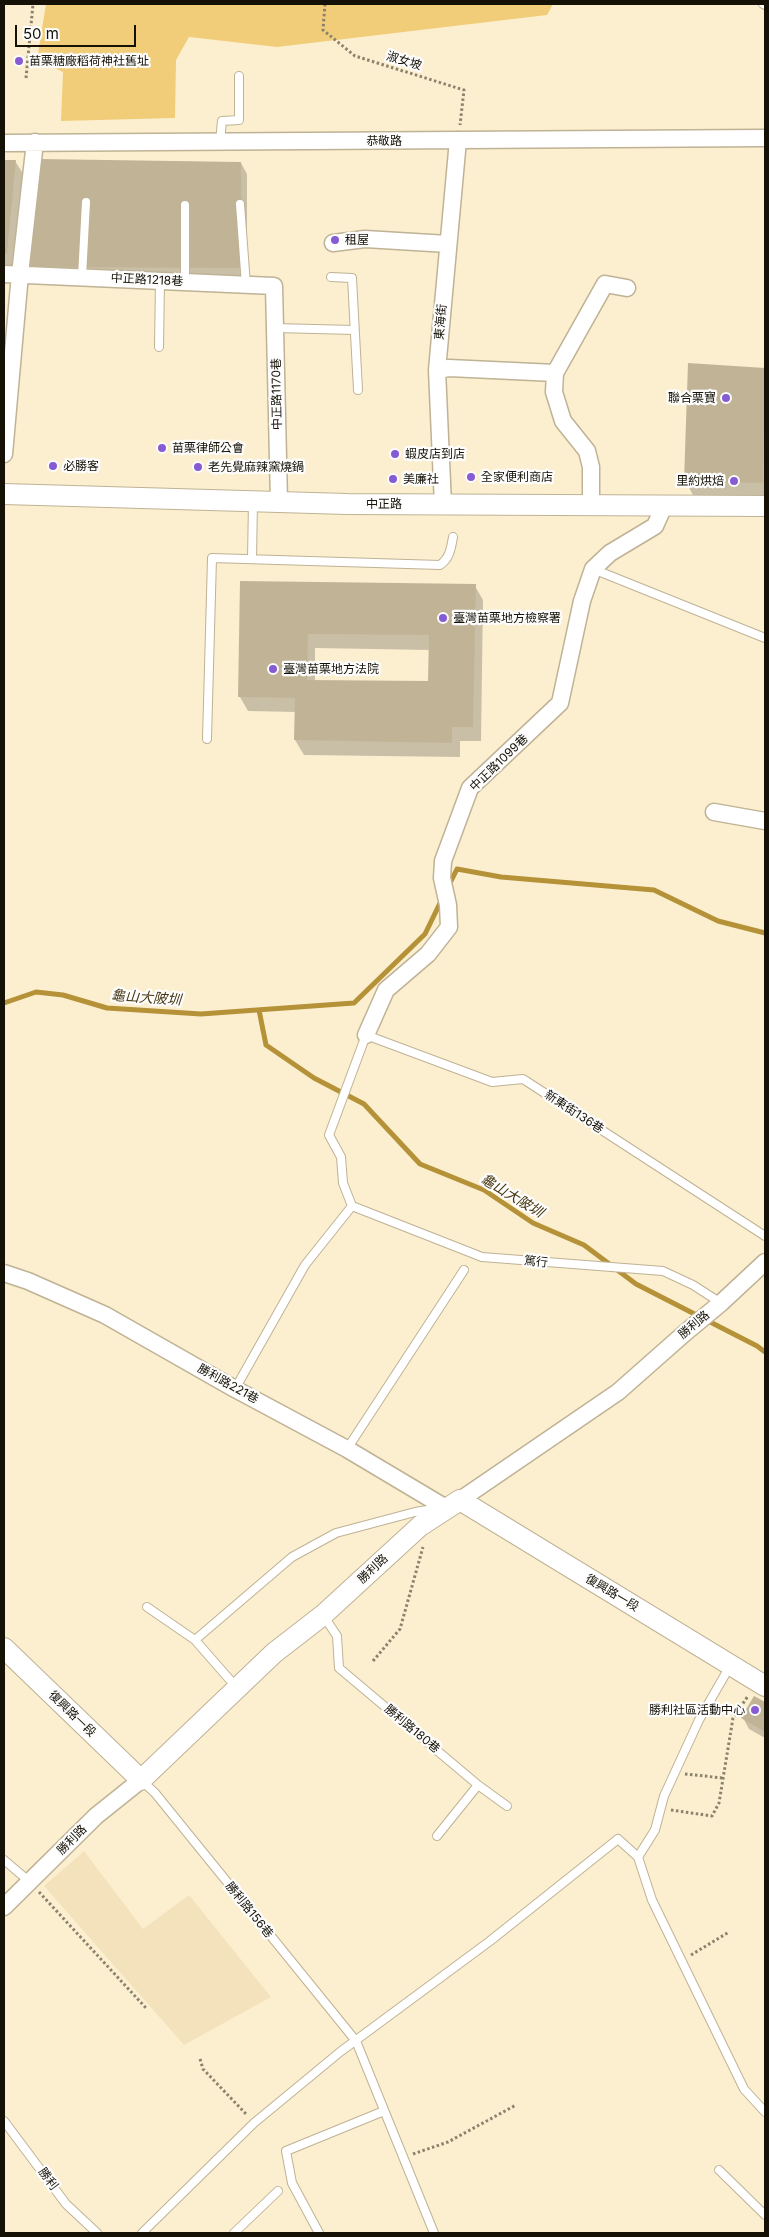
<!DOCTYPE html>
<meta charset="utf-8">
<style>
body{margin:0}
#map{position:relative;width:769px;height:2237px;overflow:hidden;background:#fcefd0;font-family:Inter,sans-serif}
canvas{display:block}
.frame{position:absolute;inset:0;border:5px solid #151106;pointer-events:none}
.scale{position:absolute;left:15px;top:25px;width:121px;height:22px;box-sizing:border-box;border:2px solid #151106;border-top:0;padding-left:6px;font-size:15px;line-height:18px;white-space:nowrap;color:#151106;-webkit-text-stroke:4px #fdfdfd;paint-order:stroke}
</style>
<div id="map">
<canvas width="769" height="2237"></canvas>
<div class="frame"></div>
<div class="scale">50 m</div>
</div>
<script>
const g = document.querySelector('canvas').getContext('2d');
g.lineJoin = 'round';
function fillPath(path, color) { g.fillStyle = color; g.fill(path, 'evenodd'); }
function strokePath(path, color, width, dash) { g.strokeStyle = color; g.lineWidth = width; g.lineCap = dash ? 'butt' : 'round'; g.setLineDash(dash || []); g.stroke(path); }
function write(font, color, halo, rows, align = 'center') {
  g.font = font + ' Inter,"Noto Sans TC",sans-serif'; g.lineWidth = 4.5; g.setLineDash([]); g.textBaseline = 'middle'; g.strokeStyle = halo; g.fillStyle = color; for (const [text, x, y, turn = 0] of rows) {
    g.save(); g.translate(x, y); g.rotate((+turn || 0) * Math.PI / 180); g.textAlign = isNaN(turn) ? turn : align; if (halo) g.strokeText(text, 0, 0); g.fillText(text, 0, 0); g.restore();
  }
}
fillPath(new Path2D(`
 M84,1851L143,1929L189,1895L271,1997L184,2045L44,1886Z`), '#f3e2bc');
fillPath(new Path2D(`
 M46,4H553L547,15L277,47L189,37L176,60L175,118L61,121L63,72L37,60Z`), '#f1cd7a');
fillPath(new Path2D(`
 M4,161H15L24,175L15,267L4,275Z
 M241,163L247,174V279L27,267Z
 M689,364L765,369V511L701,509L685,481Z
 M241,582L475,586L483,600L481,741H460V757L304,755L295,740L296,712L248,711L240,697ZM315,648L430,650L429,683L315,681Z
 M754,1697L765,1704V1738L749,1729L743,1718Z`), '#0003');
strokePath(new Path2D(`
 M448,887L457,869L501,877L654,890L718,921L765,933
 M4,1003L36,992L63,995L107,1008L201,1014L354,1003L425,934L442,899
 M259,1010L266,1045L314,1078L364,1104L420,1164L484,1190L533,1223L584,1245L636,1284L757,1346L765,1352`), '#b59238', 5);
fillPath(new Path2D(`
 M39,159L241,162L242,268L26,267Z
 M4,160H16L7,253L4,255Z
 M688,363L765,368L763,483L684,481Z
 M240,581L476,584L473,727H452V743L294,740L295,698L238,697ZM308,634L429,635L428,681L307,680Z
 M754,1696L765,1702V1732L741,1718Z`), '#c1b496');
const service = new Path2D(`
 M763,4L765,5
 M220,142L222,121L239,120V76
 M240,204L246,285
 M82,277L86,202
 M331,277L352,278L358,390
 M185,282V205
 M275,328L354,330
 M159,347L160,281
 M252,559L253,501
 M593,569L765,638
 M207,739L212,558L440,565C450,558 451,548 453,537
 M352,1206L482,1257L663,1271L693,1285L721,1303
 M235,1389L305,1265L352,1206L343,1183L341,1157L329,1135L366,1035L492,1082L523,1079L765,1236
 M347,1449L464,1270
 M147,1607L195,1640L237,1688
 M323,1615L337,1636L339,1668L478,1785L437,1836
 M195,1640L292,1557L336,1533L415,1512L434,1509
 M141,1780L155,1793L356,2041L434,2233
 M478,1785L507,1806
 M638,1857L655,1830L664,1796L699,1720L730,1666
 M4,1860L30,1882
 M4,2121L66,2204L97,2233
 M719,2170L765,2215
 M142,2233L254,2123L340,2052L490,1941L618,1839L638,1857L652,1900L744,2089L765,2112
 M234,2233L278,2191
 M319,2233L292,2183L286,2151L384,2111`);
const minor = new Path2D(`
 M4,143L765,138
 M333,243L365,239L448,244
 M4,274L274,286L279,502
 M437,370L449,368L555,373
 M4,454L20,274L35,142
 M443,505L437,370L458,140
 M591,505V467L587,451L563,421L554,392L555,373L605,284L627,288
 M714,812L765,821
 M366,1035L386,990L428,954L449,927L448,905L442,878L443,861L470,788L560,703L582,601L593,569L610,553L655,526L664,506
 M4,1273L28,1281L105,1315L235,1389L347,1449L446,1508
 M460,1500L618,1392L686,1332L721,1303L765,1262
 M4,1907L96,1816L141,1780`);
const tertiary = new Path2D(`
 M4,494L347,504L765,506
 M4,1648L141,1780L274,1653L323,1615L420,1526L460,1500L765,1686`);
strokePath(service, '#bfb295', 10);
strokePath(minor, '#bfb295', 19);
strokePath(tertiary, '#bfb295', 22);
strokePath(new Path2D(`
 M325,4L323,30L355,56L464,90L460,125
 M26,78L33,4
 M373,1661L400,1629L423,1547
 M685,1774L723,1778
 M671,1810L712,1816L719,1803L733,1718L748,1696
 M39,1892L146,2008
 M691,1955L729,1932
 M200,2059L203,2069L247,2115
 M413,2154L448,2142L516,2105`), '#8b826d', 3, [2.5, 2.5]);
strokePath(service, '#fff', 8);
strokePath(minor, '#fff', 16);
strokePath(tertiary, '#fff', 20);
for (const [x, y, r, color] of [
 [19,61,5,"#865bd4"],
 [335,240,5,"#865bd4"],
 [726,398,5,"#865bd4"],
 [162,448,5,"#865bd4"],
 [395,454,5,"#865bd4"],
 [53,466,5,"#865bd4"],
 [198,467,5,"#865bd4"],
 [471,477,5,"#865bd4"],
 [393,479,5,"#865bd4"],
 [734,481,5,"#865bd4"],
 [443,618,5,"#865bd4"],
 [273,669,5,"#865bd4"],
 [755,1710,5,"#865bd4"]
]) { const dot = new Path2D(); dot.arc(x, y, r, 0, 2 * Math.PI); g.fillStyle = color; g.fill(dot); strokePath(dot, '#fdfdfd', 2); }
write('12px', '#151106', '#fdfdfd', [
 ["苗栗糖廠稻荷神社舊址",29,61],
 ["租屋",345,240],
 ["聯合栗寶",716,398,"right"],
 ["苗栗律師公會",172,448],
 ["蝦皮店到店",405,454],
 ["必勝客",63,466],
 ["老先覺麻辣窯燒鍋",208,467],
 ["全家便利商店",481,477],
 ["美廉社",403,479],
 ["里約烘焙",724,481,"right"],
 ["臺灣苗栗地方檢察署",453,618],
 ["臺灣苗栗地方法院",283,669],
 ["勝利社區活動中心",745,1710,"right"]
], 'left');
write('12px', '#151106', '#fdfdfd', [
 ["淑女坡",404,61,17],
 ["恭敬路",384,141],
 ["中正路1218巷",147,280,3],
 ["東海街",441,322,-85],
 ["中正路1170巷",277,394,-91],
 ["中正路",384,504],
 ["中正路1099巷",499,763,-44],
 ["新東街136巷",574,1112,33],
 ["篤行",536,1262,6],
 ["勝利路",694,1325,-40],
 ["勝利路221巷",228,1384,29],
 ["勝利路",373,1569,-43],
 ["復興路一段",612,1593,31],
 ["復興路一段",72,1714,44],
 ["勝利路180巷",412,1729,40],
 ["勝利路",72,1840,-45],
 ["勝利路156巷",249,1910,51],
 ["勝利",48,2179,53]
]);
write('italic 14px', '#453610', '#fdfdfd', [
 ["龜山大陂圳",146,998,4],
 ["龜山大陂圳",512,1196,31]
]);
</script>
